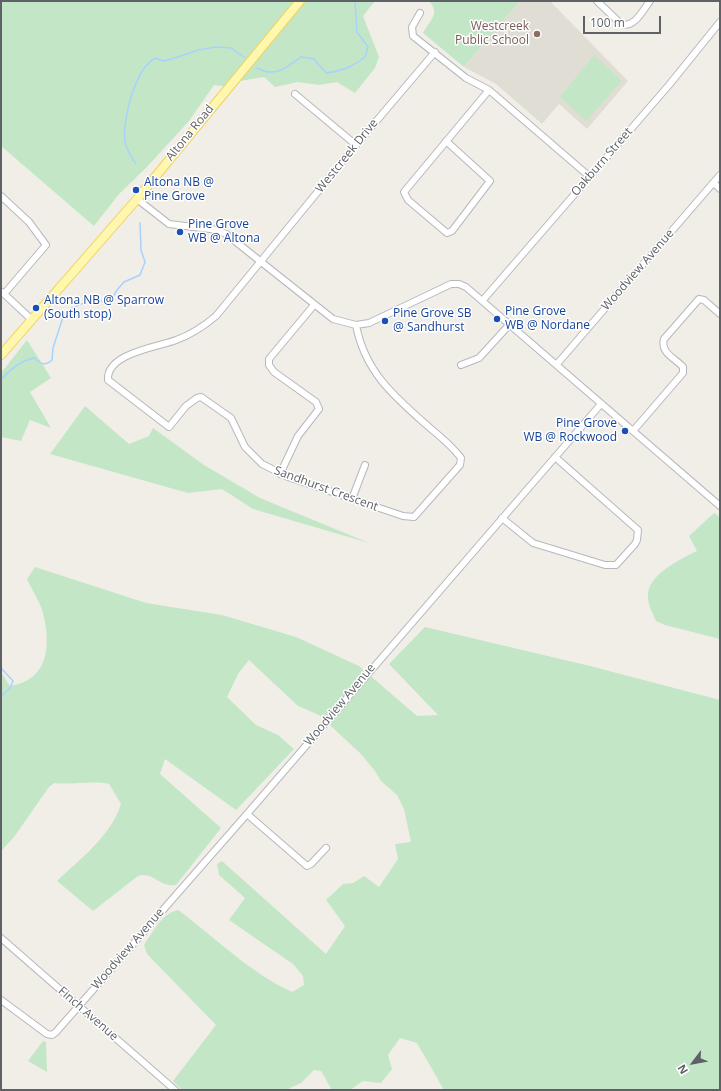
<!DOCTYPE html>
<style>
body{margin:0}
#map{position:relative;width:721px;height:1091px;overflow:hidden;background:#f0eee6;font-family:"Open Sans",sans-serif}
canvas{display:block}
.frame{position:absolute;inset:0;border:2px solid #5e6166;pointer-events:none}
.north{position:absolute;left:673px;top:1043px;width:40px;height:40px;-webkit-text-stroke:3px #fff;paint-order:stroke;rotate:238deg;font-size:11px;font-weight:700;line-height:16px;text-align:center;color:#5e6166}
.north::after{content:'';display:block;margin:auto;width:14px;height:18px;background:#5e6166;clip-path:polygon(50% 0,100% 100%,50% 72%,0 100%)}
.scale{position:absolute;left:583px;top:16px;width:78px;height:18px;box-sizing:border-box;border:2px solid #5e6166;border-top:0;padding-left:5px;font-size:12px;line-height:14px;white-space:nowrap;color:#5e6166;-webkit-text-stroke:3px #fff;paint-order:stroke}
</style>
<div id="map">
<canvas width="721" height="1091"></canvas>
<div class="frame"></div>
<div class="north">N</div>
<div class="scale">100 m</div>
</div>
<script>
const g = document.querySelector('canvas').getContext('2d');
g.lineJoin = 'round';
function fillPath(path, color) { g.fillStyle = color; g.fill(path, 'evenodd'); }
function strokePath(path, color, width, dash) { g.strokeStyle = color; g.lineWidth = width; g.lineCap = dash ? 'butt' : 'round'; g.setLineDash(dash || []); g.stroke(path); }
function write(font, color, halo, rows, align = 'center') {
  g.font = font + ' "Open Sans",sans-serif'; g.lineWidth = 3; g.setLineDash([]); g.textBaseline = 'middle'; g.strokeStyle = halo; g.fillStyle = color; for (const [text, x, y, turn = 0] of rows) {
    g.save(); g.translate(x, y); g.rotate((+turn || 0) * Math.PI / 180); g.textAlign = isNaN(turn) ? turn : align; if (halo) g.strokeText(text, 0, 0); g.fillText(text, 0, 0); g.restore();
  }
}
fillPath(new Path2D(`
 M520,1H550L628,81L587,129L559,104L542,124L496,84L464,67Z`), '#e0ded4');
fillPath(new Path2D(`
 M1,1H375L363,16L379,57L375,68L355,93L337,82L319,85L298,82L275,87L264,77L240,81L229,87L214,85L189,121L146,168L119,194L94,226L1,146Z
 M429,1H520L464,67L423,33C429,21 441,14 429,1Z
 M594,55L622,81L586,121L560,97Z
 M27,340L51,378L30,392L51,428L30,420L21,441L1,437V373Z
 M85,406L129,444L149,436L153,428L204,465L260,498L369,543L253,509L222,489L188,493L50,454Z
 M714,513L720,517V639L665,625L656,621C653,614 648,605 648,597C646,575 681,559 697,551L689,536Z
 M35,567L146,603L222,615L296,637L359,666L417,716L438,715L389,664L425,627L590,666L720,700V1090H444L417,1043L400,1038L388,1055L392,1069L381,1083L363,1081L350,1090H332L321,1071L314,1070L301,1083L286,1090H182L173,1081L216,1025L147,954L144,945C153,932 162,913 178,910C216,938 249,972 292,992L304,985L303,976L293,964L229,920L245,898L219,875L217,864L222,861L326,954L345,926L326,900L343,884L353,883L364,876L379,887L398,859L395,844L411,842L404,809L397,795L381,781L375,771L361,754L319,715L298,706L249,660L238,674L227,697L256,725L278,735L294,749L236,810L165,759L160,774L221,828L176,885C160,888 153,871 138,876L93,911L57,881C80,859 111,836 121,804L109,784C94,780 71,785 54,783L49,787L14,837L1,851V672L10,686C49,680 51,645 43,613C40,602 32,590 27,579Z
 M43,1041L46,1042L47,1072L28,1061Z`), '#c3e7c6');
strokePath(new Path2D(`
 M257,68C275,78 286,68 301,57L314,59L326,73C342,71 352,67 365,57L368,47L357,32L355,1
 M136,164C132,158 126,149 125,142C122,121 135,67 156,58L163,61L172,59L198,50L216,47L231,48L244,57
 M1,380C10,369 20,361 34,358C41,363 44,367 52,360L53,348L64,314L70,309L88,301H107L113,297L117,290L124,282L140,275L145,262L141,250L140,223
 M1,668L13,681L10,688L1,696`), '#a8d2fe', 1.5);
const minor = new Path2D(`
 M597,1L621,24C634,29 643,10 650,1
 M420,13L412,27L413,36L466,78L489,90L590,177
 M295,94L356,145
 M446,141L490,181L452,231L447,233L408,200L404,192L489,90
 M714,183L720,189
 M1,196L29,222L46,245L4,294
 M137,199L169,224L218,230L226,234L333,319L356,325L369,323L451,284H459L466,287L720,506
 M2,292L31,319
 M483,300L669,85L720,22
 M356,325C365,373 396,398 430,428C441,437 452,446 461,458L460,465L414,517L403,516L288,477L262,464L245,447L231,418L201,397L197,398L186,406L169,427L108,380C106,353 159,347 176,340C191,335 204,326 216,316L356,145L435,52
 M557,364L720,175
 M461,365L479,358L510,324
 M633,431L683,373V367C675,358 660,353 664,339L699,299L704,300L720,314
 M280,474L298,436L319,409L316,402L274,372L269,365V359L314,305
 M352,499L365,465
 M502,518L533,543L605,565H616L635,544L637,540L638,530L555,457
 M247,814L307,866L311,864L326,848
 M1,938L175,1090
 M1,1000L47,1034L52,1035L56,1032L247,814L601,404`);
const major = new Path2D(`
 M1,355L137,199L300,1`);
strokePath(minor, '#b6b8bd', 8);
strokePath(major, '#f0d35f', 10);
strokePath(minor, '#fff', 6);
strokePath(major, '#fef7ad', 8);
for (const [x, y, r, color] of [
 [537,34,4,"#8d6e63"],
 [136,190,4,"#1a4fb4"],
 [180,232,4,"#1a4fb4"],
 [36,308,4,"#1a4fb4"],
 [497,319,4,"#1a4fb4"],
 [385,321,4,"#1a4fb4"],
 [625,431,4,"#1a4fb4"]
]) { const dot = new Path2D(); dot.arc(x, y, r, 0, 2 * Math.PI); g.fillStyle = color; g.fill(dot); strokePath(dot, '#fff', 1.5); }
write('12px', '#785e54', '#fff', [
 ["Westcreek",529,27],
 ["Public School",529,41]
], 'right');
write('12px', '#5e6166', '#fff', [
 ["Altona Road",190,133,-51],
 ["Westcreek Drive",347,156,-51],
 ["Oakburn Street",602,162,-49],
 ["Woodview Avenue",638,270,-49],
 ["Sandhurst Crescent",326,489,20],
 ["Woodview Avenue",340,705,-50],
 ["Woodview Avenue",128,949,-49],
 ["Finch Avenue",88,1014,41]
]);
write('12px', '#164399', '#fff', [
 ["Altona NB @",144,183],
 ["Pine Grove",144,197],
 ["Pine Grove",188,225],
 ["WB @ Altona",188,239],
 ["Altona NB @ Sparrow",44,301],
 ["(South stop)",44,315],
 ["Pine Grove",505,312],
 ["WB @ Nordane",505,326],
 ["Pine Grove SB",393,314],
 ["@ Sandhurst",393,328],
 ["Pine Grove",617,424,"right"],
 ["WB @ Rockwood",617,438,"right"]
], 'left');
</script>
